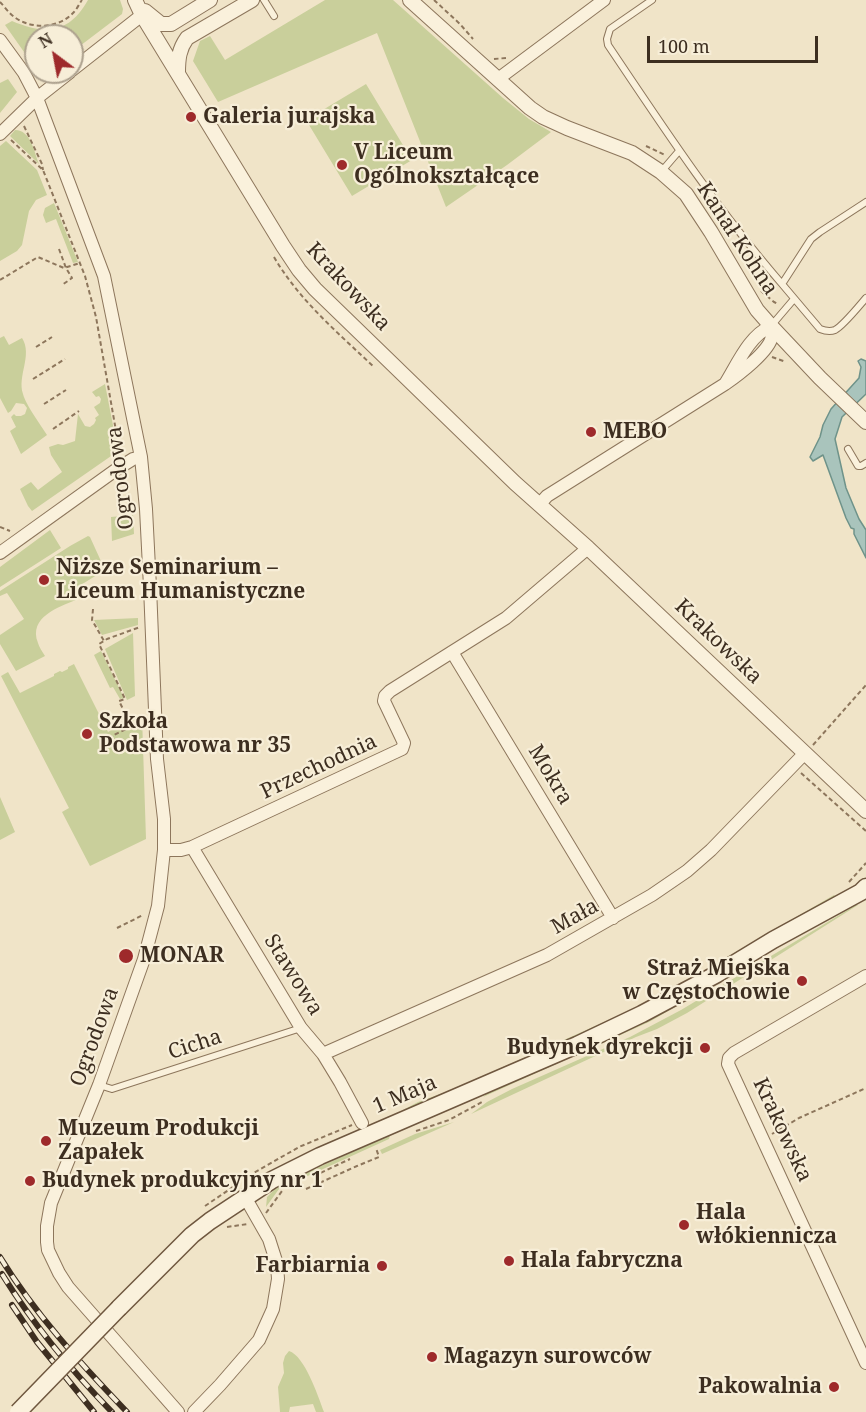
<!DOCTYPE html>
<meta charset="utf-8">
<style>
body{margin:0}
#map{position:relative;width:866px;height:1412px;overflow:hidden;background:#f0e4c8;font-family:"Noto Serif",serif}
canvas{display:block}
.north{position:absolute;left:24px;top:24px;width:60px;height:60px;box-sizing:border-box;background:#f7eed8;border:2px solid #ada18e;border-radius:50%;rotate:328deg;font-size:16px;font-weight:700;line-height:24px;text-align:center;color:#3d2e20}
.north::after{content:'';display:block;margin:auto;width:21px;height:27px;background:#9e2a2b;clip-path:polygon(50% 0,100% 100%,50% 72%,0 100%)}
.scale{position:absolute;left:647px;top:36px;width:171px;height:27px;box-sizing:border-box;border:3px solid #3d2e20;border-top:0;padding-left:8px;font-size:18px;line-height:21px;white-space:nowrap;color:#3d2e20;-webkit-text-stroke:4px #f7eed8;paint-order:stroke}
</style>
<div id="map">
<canvas width="866" height="1412"></canvas>
<div class="north">N</div>
<div class="scale">100 m</div>
</div>
<script>
const g = document.querySelector('canvas').getContext('2d');
g.lineJoin = 'round';
function fillPath(path, color) { g.fillStyle = color; g.fill(path, 'evenodd'); }
function strokePath(path, color, width, dash) { g.strokeStyle = color; g.lineWidth = width; g.lineCap = dash ? 'butt' : 'round'; g.setLineDash(dash || []); g.stroke(path); }
function write(font, color, halo, rows, align = 'center') {
  g.font = font + ' "Noto Serif",serif'; g.lineWidth = 4.5; g.setLineDash([]); g.textBaseline = 'middle'; g.strokeStyle = halo; g.fillStyle = color; for (const [text, x, y, turn = 0] of rows) {
    g.save(); g.translate(x, y); g.rotate((+turn || 0) * Math.PI / 180); g.textAlign = isNaN(turn) ? turn : align; if (halo) g.strokeText(text, 0, 0); g.fillText(text, 0, 0); g.restore();
  }
}
fillPath(new Path2D(`
 M88,0H120L123,9L122,14L72,52V36H36V69L5,25L12,21C45,35 69,34 88,0Z
 M325,0H393L503,98L529,119L551,132L507,165L446,207L377,33L218,102L193,61L200,41L210,36L225,60Z
 M8,79L17,92L0,113V83Z
 M366,84L412,160L352,196L306,120Z
 M15,130C31,130 34,152 39,164L10,136Z
 M6,141L37,170L47,195L36,200L29,211L22,245L17,251L0,261V146Z
 M54,203L78,262L73,263L56,219L46,223L43,215L45,208Z
 M4,336L9,345L22,338C33,355 17,376 23,394C26,405 40,424 47,435L21,454L10,431L16,427L11,417L14,414L16,416H21L25,414L27,408L24,404L16,403L11,411L8,413L0,398V338Z
 M105,384L117,446L114,454L32,511L28,506L20,489L31,482L38,490L62,472L51,455L49,447L58,444L63,445L75,441L78,414L85,426L90,427L94,424L96,420L95,418L99,415L94,407L100,403L101,399L99,396L96,397L92,392Z
 M133,515L134,534L112,541L111,517Z
 M50,530L61,548L0,587V567Z
 M88,536L90,537L105,570L71,591L76,600C59,607 28,617 38,643C39,647 42,651 45,656L16,671L0,644V635L24,619L7,593L0,596V591L70,546Z
 M138,618V625L102,635L94,620Z
 M133,633L135,696L127,700L105,649Z
 M101,651L124,698L120,699L113,687L110,688L94,655Z
 M74,664L108,732L127,722L142,716L146,839L90,866L62,812L69,808L1,676L8,672L20,693L54,676V674L60,671L62,672L68,669V667Z
 M0,797L15,832L0,840Z
 M834,895L835,896L643,1007L448,1094L403,1110L418,1102L454,1089L640,1006L662,995Z
 M856,905H858L687,1013L657,1029L636,1037L471,1114L487,1102L512,1089L630,1037L681,1010Z
 M766,953L767,954L649,1022L483,1097L490,1091Z
 M454,1122L382,1154L380,1150L415,1134Z
 M390,1135L389,1139L279,1189L266,1207L267,1197L275,1189L306,1173Z
 M289,1351C305,1356 318,1396 324,1412H316L313,1404L290,1407L289,1412H280L278,1387L284,1373L283,1363L285,1356Z`), '#c9cf9b');
const water = new Path2D(`
 M861,359L866,361V394L842,417L835,439L846,488L859,519L866,530V558L854,534V529L851,528L846,518L823,455L813,461L810,457L820,437L823,425L831,409L859,378L861,367L858,361Z`);
fillPath(water, '#a9c4bc');
strokePath(water, '#6f938a', 1.5);
const service = new Path2D(`
 M264,0L274,16
 M652,0L610,29L607,39L608,45C663,127 717,209 782,284
 M661,172L679,151
 M866,202L820,232L811,239L782,284L820,329C825,331 830,332 835,330C843,326 859,306 866,298
 M771,326L794,299
 M848,449L858,466H861L866,463
 M99,1085L112,1089L301,1028`);
const minor = new Path2D(`
 M0,40L24,73L37,98L104,276L141,457L146,509L150,587L157,759L164,819V850L158,906L144,959L99,1085L51,1203L47,1226V1242L48,1250L59,1273L68,1287L178,1412
 M72,70L142,15
 M498,79L604,0
 M0,134L37,98L70,72
 M539,505L547,496L725,384C738,375 770,351 772,336C772,335 771,327 771,326C749,336 738,363 725,384
 M0,553L117,469L133,459L141,457
 M452,652L613,918
 M192,847L301,1028L323,1054L340,1082L362,1123
 M164,850H181L192,847L402,749L404,743L384,701L385,696L390,691L506,618L588,548
 M866,976L734,1053L729,1058L728,1064L866,1363
 M323,1054L547,955L652,895L687,871L711,850L805,753
 M194,1412L220,1385L259,1340L273,1309L278,1279L277,1264L269,1239L245,1197`);
const tertiary = new Path2D(`
 M135,0L142,15L283,246L299,270L315,289L515,483L588,548L866,811
 M410,0L530,108L543,117L567,128L632,153L661,172L686,194L711,232L757,310L771,326L820,378L866,422
 M145,11L161,24H171L210,0
 M178,73C178,59 179,49 187,38L252,0`);
const secondary = new Path2D(`
 M119,1308L192,1235L210,1221L272,1180L320,1156L577,1045L642,1014L717,974L773,940L861,892L866,887`);
strokePath(service, '#8d765c', 8);
strokePath(minor, '#8d765c', 14);
strokePath(tertiary, '#8d765c', 16);
strokePath(secondary, '#6f573f', 19);
strokePath(new Path2D(`
 M434,0L460,24L473,39
 M0,2C4,6 8,12 13,16C30,30 59,29 74,12C77,9 79,4 82,0
 M494,59L506,58
 M24,126L42,164L43,170
 M11,140L43,170L85,276L96,317L119,448L118,453
 M646,146L665,155
 M59,249L66,268L72,278L62,285
 M274,257C299,300 338,333 374,367
 M0,280L38,257L64,268L80,263
 M761,291L774,302L778,304
 M36,347L52,337
 M772,357L786,362
 M33,379L65,359
 M44,404L66,390
 M53,429L79,411
 M0,527L10,531
 M93,609L92,620L104,641
 M108,738L128,728L130,723L119,701L125,699L99,644L107,639L140,627
 M813,745L866,685
 M801,773L866,831
 M849,882L866,863
 M117,928L143,915
 M416,1131L449,1120L482,1102
 M772,1134L799,1118L866,1088
 M314,1176L350,1159
 M306,1189L357,1166L379,1157L376,1148
 M205,1206L252,1174L299,1147L352,1125
 M266,1213L282,1191
 M227,1227L248,1224`), '#8d765c', 2, [4.5, 3]);
strokePath(service, '#faf1dc', 6);
strokePath(minor, '#faf1dc', 12);
strokePath(tertiary, '#faf1dc', 14);
strokePath(secondary, '#faf1dc', 16);
const rail = new Path2D(`
 M0,1257C35,1314 81,1364 127,1412
 M2,1274C33,1324 71,1370 112,1412
 M12,1305L37,1342L94,1412`);
strokePath(rail, '#3d2e20', 6);
strokePath(rail, '#f7eed8', 4, [11]);
const secondaryBridge = new Path2D(`
 M18,1412L119,1308`);
strokePath(secondaryBridge, '#6f573f', 19, []);
strokePath(secondaryBridge, '#faf1dc', 16);
for (const [x, y, r, color] of [
 [191,117,6,"#9e2a2b"],
 [342,165,6,"#9e2a2b"],
 [591,432,6,"#9e2a2b"],
 [44,580,6,"#9e2a2b"],
 [87,734,6,"#9e2a2b"],
 [126,956,8,"#9e2a2b"],
 [802,981,6,"#9e2a2b"],
 [705,1048,6,"#9e2a2b"],
 [46,1141,6,"#9e2a2b"],
 [30,1181,6,"#9e2a2b"],
 [684,1225,6,"#9e2a2b"],
 [509,1261,6,"#9e2a2b"],
 [382,1266,6,"#9e2a2b"],
 [432,1357,6,"#9e2a2b"],
 [834,1387,6,"#9e2a2b"]
]) { const dot = new Path2D(); dot.arc(x, y, r, 0, 2 * Math.PI); g.fillStyle = color; g.fill(dot); strokePath(dot, '#f7eed8', 2); }
write('bold 21px', '#3d2e20', '#f7eed8', [
 ["Galeria jurajska",203,117],
 ["V Liceum",354,153],
 ["Ogólnokształcące",354,177],
 ["MEBO",603,432],
 ["Niższe Seminarium –",56,568],
 ["Liceum Humanistyczne",56,592],
 ["Szkoła",99,722],
 ["Podstawowa nr 35",99,746],
 ["MONAR",140,956],
 ["Straż Miejska",790,969,"right"],
 ["w Częstochowie",790,993,"right"],
 ["Budynek dyrekcji",693,1048,"right"],
 ["Muzeum Produkcji",58,1129],
 ["Zapałek",58,1153],
 ["Budynek produkcyjny nr 1",42,1181],
 ["Hala",696,1213],
 ["włókiennicza",696,1237],
 ["Hala fabryczna",521,1261],
 ["Farbiarnia",370,1266,"right"],
 ["Magazyn surowców",444,1357],
 ["Pakowalnia",822,1387,"right"]
], 'left');
write('21px', '#3d2e20', '#f7eed8', [
 ["Kanał Kohna",737,239,57],
 ["Krakowska",348,287,47],
 ["Ogrodowa",121,478,-97],
 ["Krakowska",718,642,44],
 ["Przechodnia",319,767,-25],
 ["Mokra",550,775,59],
 ["Mała",575,917,-29],
 ["Stawowa",293,975,58],
 ["Ogrodowa",95,1037,-70],
 ["Cicha",195,1045,-18],
 ["1 Maja",405,1095,-23],
 ["Krakowska",782,1130,65]
]);
</script>
